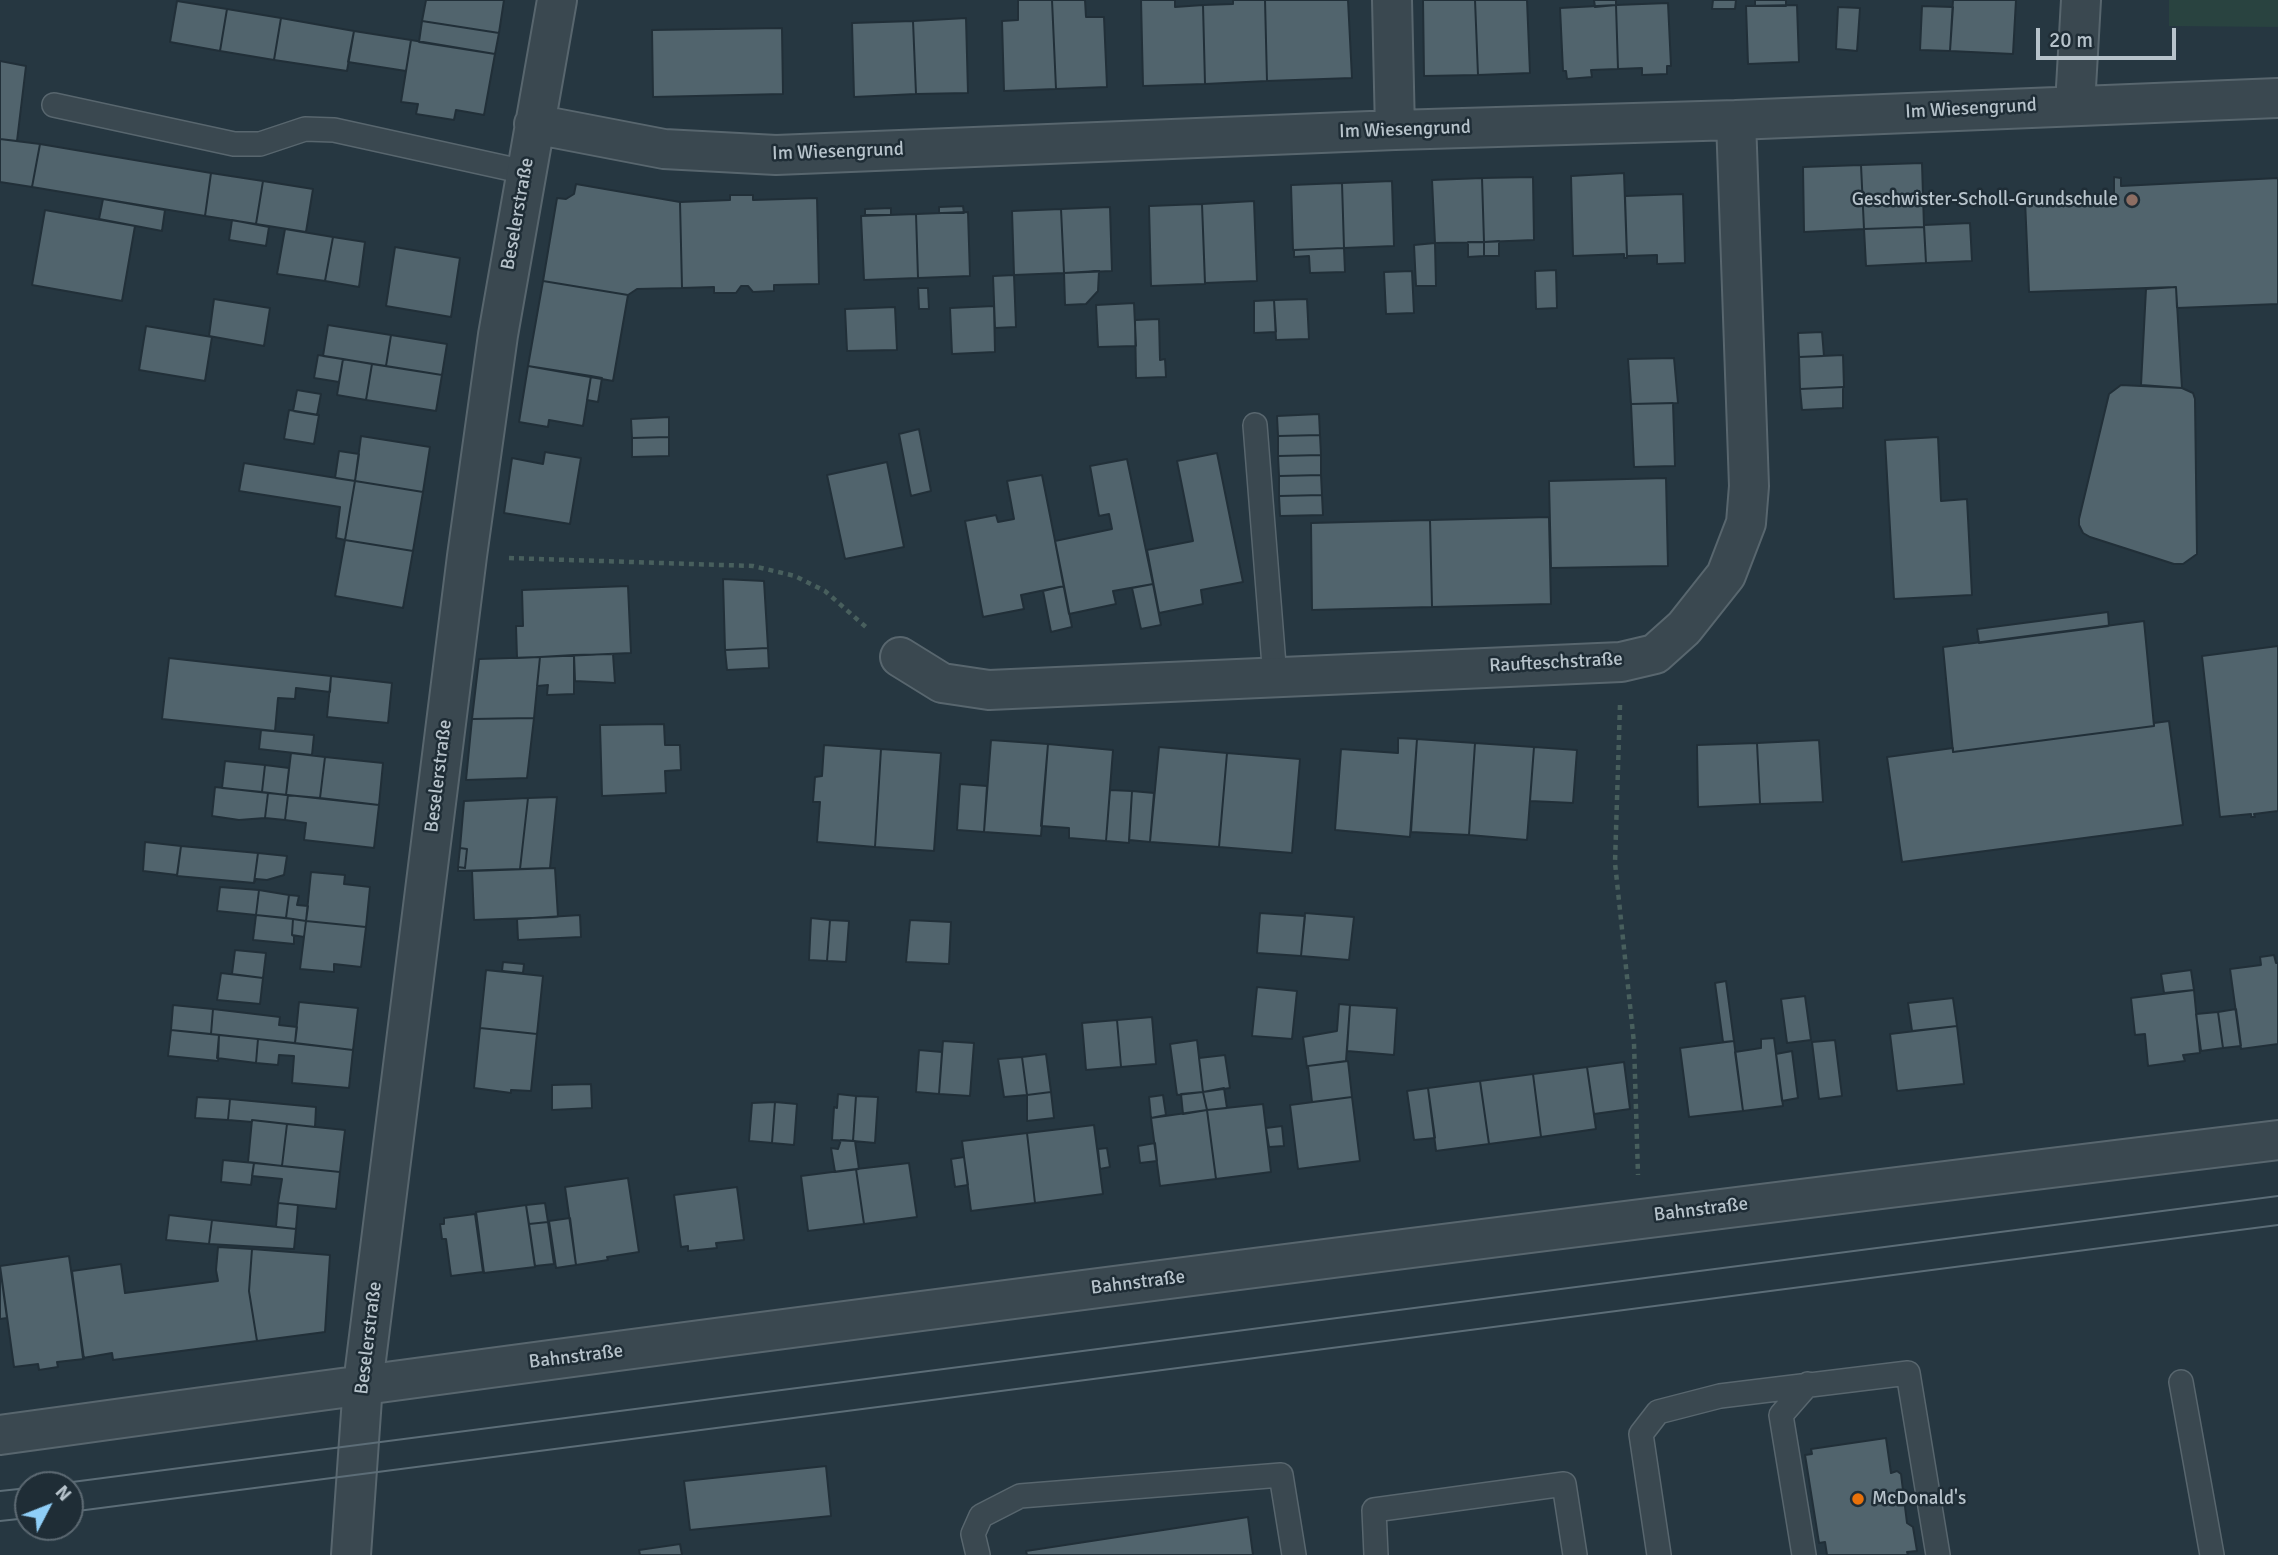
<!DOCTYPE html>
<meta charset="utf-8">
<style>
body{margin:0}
#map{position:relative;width:2278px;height:1555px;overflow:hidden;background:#263741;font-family:Signika,sans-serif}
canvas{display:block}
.north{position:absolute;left:14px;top:1471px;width:70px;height:70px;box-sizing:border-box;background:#1f2d36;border:2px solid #5c6972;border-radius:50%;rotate:48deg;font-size:19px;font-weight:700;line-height:28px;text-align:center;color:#b7c3cb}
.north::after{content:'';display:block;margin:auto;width:24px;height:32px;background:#8fcef7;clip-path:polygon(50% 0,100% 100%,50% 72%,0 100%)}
.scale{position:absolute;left:2036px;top:28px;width:140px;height:32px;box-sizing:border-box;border:4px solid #b7c3cb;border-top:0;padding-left:9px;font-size:21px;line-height:24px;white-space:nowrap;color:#b7c3cb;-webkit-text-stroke:5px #1f2d36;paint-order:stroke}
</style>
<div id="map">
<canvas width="2278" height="1555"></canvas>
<div class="north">N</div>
<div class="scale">20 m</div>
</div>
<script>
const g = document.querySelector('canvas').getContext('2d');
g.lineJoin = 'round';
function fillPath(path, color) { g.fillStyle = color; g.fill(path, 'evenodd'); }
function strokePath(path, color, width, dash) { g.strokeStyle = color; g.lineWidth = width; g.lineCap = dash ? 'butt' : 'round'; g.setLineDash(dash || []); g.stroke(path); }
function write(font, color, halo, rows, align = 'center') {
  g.font = font + ' Signika,sans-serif'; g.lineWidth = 5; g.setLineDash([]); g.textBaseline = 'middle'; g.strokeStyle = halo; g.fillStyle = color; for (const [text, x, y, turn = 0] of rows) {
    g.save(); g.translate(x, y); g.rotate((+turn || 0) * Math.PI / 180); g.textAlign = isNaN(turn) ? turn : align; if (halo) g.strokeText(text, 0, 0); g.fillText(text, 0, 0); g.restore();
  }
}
fillPath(new Path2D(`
 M2169,0H2278V27L2169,26Z`), '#294340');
const building = new Path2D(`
 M426,0H504L499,33L422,21Z
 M1018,0H1052L1056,89L1004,91L1002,21L1018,20Z
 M1052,0H1085L1086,17H1104L1107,87L1056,89Z
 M1141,0H1175V7L1203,5L1205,84L1143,86Z
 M1233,0H1265L1267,81L1205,84L1203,5L1233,4Z
 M1265,0H1348L1352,78L1267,81Z
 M1423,0H1475L1478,75L1424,76Z
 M1475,0H1527L1530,73L1478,75Z
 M1594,0H1616V5L1595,7Z
 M1713,0H1736L1735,9H1712Z
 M1755,0H1786V6H1755Z
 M1953,0H2016L2013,54L1950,51Z
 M177,1L227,9L220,51L170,42Z
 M1668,3L1671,66H1667V74L1642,75V68L1618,69L1616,5Z
 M1616,5L1618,69L1591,70L1592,77L1567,79L1566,71H1563L1560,8Z
 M1797,5L1799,62L1748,64L1746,6Z
 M1922,6L1953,7L1950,51L1920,50Z
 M1838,7L1860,8L1857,51L1836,49Z
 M227,9L281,18L274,60L220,51Z
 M281,18L354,31L347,71L274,60Z
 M966,18L968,93L916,94L913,21Z
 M422,21L499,33L495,54L419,42Z
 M913,21L916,94L854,97L852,23Z
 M782,28L783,94L653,97L652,30Z
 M354,31L411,40L406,71L348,62Z
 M411,40L495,54L484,115L456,110L454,120L416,114L418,104L401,102Z
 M0,61L26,66L17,141L0,139Z
 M0,139L40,144L32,187L0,182Z
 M40,144L211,173L205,216L32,187Z
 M1922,163L1924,227L1864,229L1861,165Z
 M1861,165L1864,229L1804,232L1803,167Z
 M211,173L263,181L256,224L205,216Z
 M1624,173L1627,258H1624V254L1573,256L1571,176Z
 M1533,177L1534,240L1484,242L1482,178Z
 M2114,177L2121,178V186L2278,178V304L2177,308L2176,287L2029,292L2025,200L2114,197Z
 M1482,178L1484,242L1435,243L1432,180Z
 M263,181L313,189L306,232L256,224Z
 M1392,181L1394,246L1344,248L1342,183Z
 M1342,183L1344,248L1293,250L1291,185Z
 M576,184L680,202L682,288L637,289L628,295L543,281L557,198L566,199L574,194Z
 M1683,194L1685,263L1657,264V255L1627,256L1625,196Z
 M730,195H753V200L817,198L819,284L774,285V291L753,292L748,286H741L736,293H714V287L682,288L680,202L730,200Z
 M103,199L165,210L162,231L99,219Z
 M1254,201L1257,281L1205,283L1202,204Z
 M1202,204L1205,284L1151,286L1149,206Z
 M963,206L964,213H939V207Z
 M1110,207L1112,271L1064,273L1061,209Z
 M891,208V215H865V209Z
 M1061,209L1064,273L1014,275L1012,211Z
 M45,210L135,226L122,301L32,285Z
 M968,212L970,276L918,278L916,214Z
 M916,214L918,278L864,280L861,216Z
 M232,220L269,227L266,246L229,240Z
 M1970,223L1972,261L1926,263L1924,225Z
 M1924,227L1926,263L1866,266L1864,229Z
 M285,229L333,237L325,281L277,274Z
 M333,237L365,242L359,287L325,281Z
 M1499,241V256H1484V242Z
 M1468,242H1484V256L1468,257Z
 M1435,243L1436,286H1416L1414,245Z
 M395,247L460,258L451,317L386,306Z
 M1344,248L1345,272L1310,273L1309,256L1294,257V250Z
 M1556,270L1557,308L1536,309L1535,271Z
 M1099,271L1098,291L1086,304L1065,305L1064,273Z
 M1412,271L1414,313L1386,314L1384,272Z
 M1014,275L1016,327L995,328L993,276Z
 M543,281L628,295L613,381L528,366Z
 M2176,287L2182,388L2141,385L2146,289Z
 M918,288H928L929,309H919Z
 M214,299L270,308L264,346L209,336Z
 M1307,299L1309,339L1276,340L1274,300Z
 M1274,300L1276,332L1254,333V301Z
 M1134,303L1136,346L1098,347L1096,305Z
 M994,306L995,352L952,354L950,308Z
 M895,307L897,350L847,351L845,309Z
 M1159,319L1160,360L1165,359L1166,377L1136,378L1135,320Z
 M328,325L391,335L386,366L323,356Z
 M146,326L212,337L205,381L139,370Z
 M1822,332L1824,356L1799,357L1798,333Z
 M391,335L447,344L442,375L386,366Z
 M318,355L343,359L339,382L314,378Z
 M1843,355L1844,387L1800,389L1799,357Z
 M1674,358L1678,403L1631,404L1628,359Z
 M343,359L372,364L366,400L337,395Z
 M372,364L442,375L436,411L366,400Z
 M528,366L591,376L583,426L549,420L548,427L519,422Z
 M591,376L602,378L598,402L587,400Z
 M2121,385L2182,388L2193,393L2195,399L2197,554L2183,564H2174L2090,537L2083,533L2079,525V519L2109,394Z
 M1843,387V408L1802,410L1800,389Z
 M297,390L321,394L317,415L293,411Z
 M1673,403L1675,466L1634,467L1631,404Z
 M289,410L319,415L314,444L284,439Z
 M1319,414L1320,435L1278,436L1277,416Z
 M669,417V437L632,438L631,419Z
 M919,429L931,491L911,496L899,434Z
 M1320,435L1321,455L1278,456V436Z
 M361,436L430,447L423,492L355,481Z
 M669,437V456L632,457V438Z
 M1938,437L1941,501L1967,499L1972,595L1894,599L1885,440Z
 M339,451L359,454L355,481L335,478Z
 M545,452L581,458L570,524L504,513L512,458L543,464Z
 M1217,453L1243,582L1201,590L1203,604L1159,613L1147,550L1193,541L1177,461Z
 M1321,455V475L1279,476L1278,456Z
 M1127,459L1153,584L1113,591L1116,604L1069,614L1055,541L1112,529L1109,514L1099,516L1090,466Z
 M887,462L904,547L845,559L827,475Z
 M244,463L355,481L345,540L336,538L340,507L239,491Z
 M1042,475L1064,586L1021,595L1024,609L983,617L965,521L996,515L998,522L1014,519L1007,481Z
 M1321,475L1322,495L1279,496V476Z
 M1666,478L1668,566L1551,568L1549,481Z
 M355,481L423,492L413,551L345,540Z
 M1322,495L1323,515L1280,516L1279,496Z
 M1549,517L1551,604L1432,607L1430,520Z
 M1430,520L1432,607L1312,610L1311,523Z
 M345,540L413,551L403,608L335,596Z
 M723,579L764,581L768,648L725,650Z
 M1153,584L1161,625L1141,629L1132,588Z
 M628,586L631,653L517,658L516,626H523L522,590Z
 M1064,586L1072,627L1051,632L1043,591Z
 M2108,612L2109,626L1979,643L1977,629Z
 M2144,621L2154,726L1953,752L1943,647Z
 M2278,646V811L2254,814L2255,817H2251V814L2220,817L2202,656Z
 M768,648L769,668L727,670L725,650Z
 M613,654L615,683L575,681L574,655Z
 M574,655V694L547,695L548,685L537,686L540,657Z
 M540,657L534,718L472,719L479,659Z
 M169,658L331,676L330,692L296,688L295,699L278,698L275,731L162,719Z
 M331,676L392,683L388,723L327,717Z
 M534,718L527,778L466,780L472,719Z
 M2169,721L2183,825L1902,862L1887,757L1953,748V752L2154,726V723Z
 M664,724L665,745H680L681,770L665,771L666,793L602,796L600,725Z
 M261,730L314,735L312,755L259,749Z
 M1398,738L1417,739L1410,837L1335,830L1341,749L1398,753Z
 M1417,739L1475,743L1469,835L1411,832Z
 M991,740L1048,744L1041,836L984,832Z
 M1819,740L1823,802L1760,804L1757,743Z
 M1475,743L1534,747L1527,840L1469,835Z
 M1757,743L1760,804L1698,807L1697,745Z
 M1048,744L1113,750L1106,841L1069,838V828L1041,826Z
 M824,745L881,749L875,847L817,842L820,802H813L815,777L822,776Z
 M1159,747L1227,753L1219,847L1150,842Z
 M1534,747L1577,750L1573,803L1530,801Z
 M881,749L941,753L934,851L875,847Z
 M291,753L325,757L320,798L286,795Z
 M1227,753L1300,759L1292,853L1219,847Z
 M325,757L383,763L379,805L320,798Z
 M225,761L265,765L262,792L222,788Z
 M265,765L289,768L286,795L262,792Z
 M960,784L987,786L984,832L957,830Z
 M215,787L268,793L265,818L239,820L212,816Z
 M1110,790L1132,791L1129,843L1106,841Z
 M1132,791L1154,793L1150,842L1129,840Z
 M268,793L288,795L285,820L265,818Z
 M288,795L379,805L374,848L304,840L306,823L285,820Z
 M557,797L550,868L520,869L528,798Z
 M528,798L520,869L458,871V867L465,868L467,849L460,848L464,801Z
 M145,842L181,846L177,875L143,871Z
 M181,846L258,853L254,883L177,876Z
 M460,848L467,849L465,868L458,867Z
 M258,853L287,856L284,875L267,880L256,879L254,883Z
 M555,868L558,917L474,920L472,871Z
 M311,872L345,875L344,884L370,887L366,927L306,921Z
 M220,887L259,890L256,915L217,911Z
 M259,890L289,895L286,918L256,915Z
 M289,895L299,896L297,905L308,906L306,921L286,918Z
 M1260,913L1305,916L1301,956L1257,953Z
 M1305,913L1354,917L1349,960L1301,956Z
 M256,915L293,919L292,935L294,936V944L253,940Z
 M580,915L581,937L518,940L517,919Z
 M811,918L830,920L827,961L809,960Z
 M293,919L306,921L304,937L292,935Z
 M830,920L849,921L846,962L827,961Z
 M910,920L951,922L949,964L906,962Z
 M306,921L366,927L361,967L334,964V972L300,969Z
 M235,950L266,953L263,978L232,974Z
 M2274,955L2276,963H2278V1044L2241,1049L2230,969L2261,965L2260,957Z
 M503,962L524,964L523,973L502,971Z
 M486,970L543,976L537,1034L480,1028Z
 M2191,970L2194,990L2164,993L2161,974Z
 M221,973L263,978L260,1004L217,1000Z
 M1726,981L1734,1041L1723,1042L1715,983Z
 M1257,987L1297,991L1292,1039L1252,1036Z
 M2194,990L2200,1053L2183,1055L2185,1061L2148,1066L2145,1034L2135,1035L2131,998Z
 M1805,996L1811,1040L1787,1043L1781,999Z
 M1953,998L1957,1026L1912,1031L1908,1003Z
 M299,1002L358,1008L353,1050L295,1043Z
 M1339,1004L1350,1005L1346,1061L1308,1066L1307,1068L1303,1037L1337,1031Z
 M173,1005L213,1009L211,1034L171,1030Z
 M1350,1005L1397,1008L1394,1055L1347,1051Z
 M213,1009L280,1017L279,1025L297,1027L295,1043L211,1034Z
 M2236,1009L2241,1046L2223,1048L2218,1012Z
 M2218,1012L2223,1048L2201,1051L2196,1014Z
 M1152,1017L1156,1064L1121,1067L1117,1020Z
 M1117,1020L1121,1067L1086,1070L1082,1023Z
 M1957,1026L1964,1084L1897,1091L1890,1034Z
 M480,1028L537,1034L531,1091L511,1090V1093L474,1088Z
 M171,1030L219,1035L218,1061L168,1056Z
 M219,1035L258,1039L256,1063L217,1058Z
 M1774,1038L1783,1106L1743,1111L1735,1052L1761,1048V1039Z
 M258,1039L353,1050L349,1088L292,1083L294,1056L279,1055L278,1065L256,1063Z
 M1197,1040L1203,1092L1177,1095L1170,1044Z
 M1835,1040L1842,1096L1819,1099L1812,1042Z
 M943,1041L974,1043L970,1096L939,1094Z
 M1734,1041L1743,1111L1689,1117L1680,1048Z
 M919,1050L942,1052L939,1094L916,1092Z
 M1792,1051L1798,1098L1782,1101L1776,1054Z
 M1046,1054L1051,1092L1027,1095L1022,1057Z
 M1225,1055L1230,1088L1203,1092L1199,1058Z
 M1022,1057L1027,1095L1004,1097L998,1059Z
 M1348,1061L1352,1097L1312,1102L1308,1066Z
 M1624,1062L1630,1109L1594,1114L1587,1067Z
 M1587,1067L1596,1129L1541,1137L1533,1074Z
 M1533,1074L1541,1137L1489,1144L1480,1081Z
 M1480,1081L1489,1144L1436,1151L1428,1088Z
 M591,1084L592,1108L552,1110V1085Z
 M1224,1088L1227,1108L1207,1110L1203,1092Z
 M1428,1088L1435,1138L1414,1140L1407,1091Z
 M1051,1092L1054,1118L1027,1121V1095Z
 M1203,1092L1207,1110L1183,1114L1181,1094Z
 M838,1094L856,1096L853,1141L832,1140L834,1107L837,1108Z
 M1163,1095L1166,1115L1151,1118L1149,1097Z
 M856,1096L878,1097L875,1143L853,1141Z
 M197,1097L230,1099L228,1120L195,1118Z
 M1352,1097L1360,1161L1298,1169L1290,1105Z
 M230,1099L316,1107L315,1127L252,1120V1122L228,1120Z
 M775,1102L797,1104L794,1145L772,1143Z
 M775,1102L772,1143L749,1141L752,1103Z
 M1263,1104L1271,1172L1216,1179L1207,1110Z
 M1207,1110L1216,1179L1160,1186L1151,1118Z
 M252,1120L287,1124L282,1166L248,1162Z
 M287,1124L345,1130L340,1172L282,1166Z
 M1094,1125L1103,1194L1035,1203L1027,1133Z
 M1282,1126L1284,1146L1269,1147L1266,1128Z
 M1027,1133L1035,1203L971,1211L962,1141Z
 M841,1140L855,1141L859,1169L835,1172L831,1148L838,1149Z
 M1155,1143L1157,1161L1140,1163L1138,1146Z
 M1107,1148L1110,1167L1100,1169L1098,1149Z
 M964,1157L968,1185L955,1187L951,1159Z
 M223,1160L254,1163L251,1185L221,1182Z
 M254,1163L340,1172L336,1209L278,1203L282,1179L252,1176Z
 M909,1163L917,1217L864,1224L856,1169Z
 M856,1169L864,1224L808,1231L801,1176Z
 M628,1178L639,1252L607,1257L608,1260L576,1265L565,1187Z
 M737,1187L744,1240L716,1243L717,1248L688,1251V1246L681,1247L674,1195Z
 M278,1203L298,1205L296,1229L276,1227Z
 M545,1203L548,1222L529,1224L526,1205Z
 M526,1205L535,1267L484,1273L476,1212Z
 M475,1214L483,1272L451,1276L446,1239H442L440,1224H444V1218Z
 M169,1215L212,1220L209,1244L166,1240Z
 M570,1218L576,1265L556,1268L549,1221Z
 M212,1220L296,1229L294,1249L209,1244Z
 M548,1222L554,1264L535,1266L529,1224Z
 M218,1247L252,1249L249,1291L257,1341L113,1360L112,1353L83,1358L72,1271L121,1264L125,1293L218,1281L216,1270Z
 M252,1249L330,1255L325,1332L257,1341L249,1291Z
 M69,1256L84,1359L57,1362L58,1367L39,1370L38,1364L14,1367L0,1266Z
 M0,1267L7,1318L0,1319Z
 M1886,1438L1891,1473L1897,1471L1901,1474L1907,1523L1913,1527L1917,1551L1907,1552L1908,1555H1827L1825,1542L1819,1543L1805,1455L1812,1454L1811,1449Z
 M826,1466L831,1516L690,1530L684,1481Z
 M1248,1517L1253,1555H1027L1026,1551Z
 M680,1544L682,1555H640L639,1550Z`);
fillPath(building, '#51646d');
strokePath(building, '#212f38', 2);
const lane = new Path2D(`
 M54,105L234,144H260L305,129L334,130L525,172
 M1255,425L1275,678
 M2181,1382L2212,1555
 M978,1555L973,1534L981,1516L1020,1496L1281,1475L1294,1555
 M1376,1555L1374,1510L1564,1484L1575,1555
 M1659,1555L1641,1434L1658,1412L1720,1396L1908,1373L1938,1555
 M1804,1555L1781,1415L1808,1384`);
const street = new Path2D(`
 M1392,0L1395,130
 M2075,105L2081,0
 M534,124L664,149L776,155L1395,130L1736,120L2278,98
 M900,657L942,683L989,690L1621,662L1655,654L1684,628L1726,575L1746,523L1749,486L1736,120
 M0,1435C758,1329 1518,1233 2278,1140
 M351,1555L363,1384L467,556L498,335L557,0`);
strokePath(lane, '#58666e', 26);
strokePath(street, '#58666e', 42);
strokePath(new Path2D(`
 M509,558L753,566L795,576L825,591L867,628
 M1620,705L1615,863L1634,1043L1638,1175`), '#485f5d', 4.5, [5, 5]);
strokePath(lane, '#3a4850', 23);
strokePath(street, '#3a4850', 38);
strokePath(new Path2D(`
 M49,1485L2278,1196
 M0,1491L28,1488
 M70,1512L2278,1225
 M0,1521L28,1518`), '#5c6d77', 2);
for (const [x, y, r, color] of [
 [2132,200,7,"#8d6e63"],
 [1858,1499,7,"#e8710a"]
]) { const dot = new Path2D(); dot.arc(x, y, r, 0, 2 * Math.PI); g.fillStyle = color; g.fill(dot); strokePath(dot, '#1f2d36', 2.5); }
write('19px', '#b7c3cb', '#1f2d36', [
 ["Im Wiesengrund",1971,109,-3],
 ["Im Wiesengrund",1405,130,-2],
 ["Im Wiesengrund",838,152,-2],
 ["Beselerstraße",518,214,-80],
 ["Raufteschstraße",1556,663,-3],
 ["Beselerstraße",439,776,-83],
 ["Bahnstraße",1701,1210,-7],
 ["Bahnstraße",1138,1283,-7],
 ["Beselerstraße",369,1338,-83],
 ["Bahnstraße",576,1357,-7]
]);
write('19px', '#b7c3cb', '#1f2d36', [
 ["Geschwister-Scholl-Grundschule",2118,200],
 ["McDonald's",1872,1499,"left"]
], 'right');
</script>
